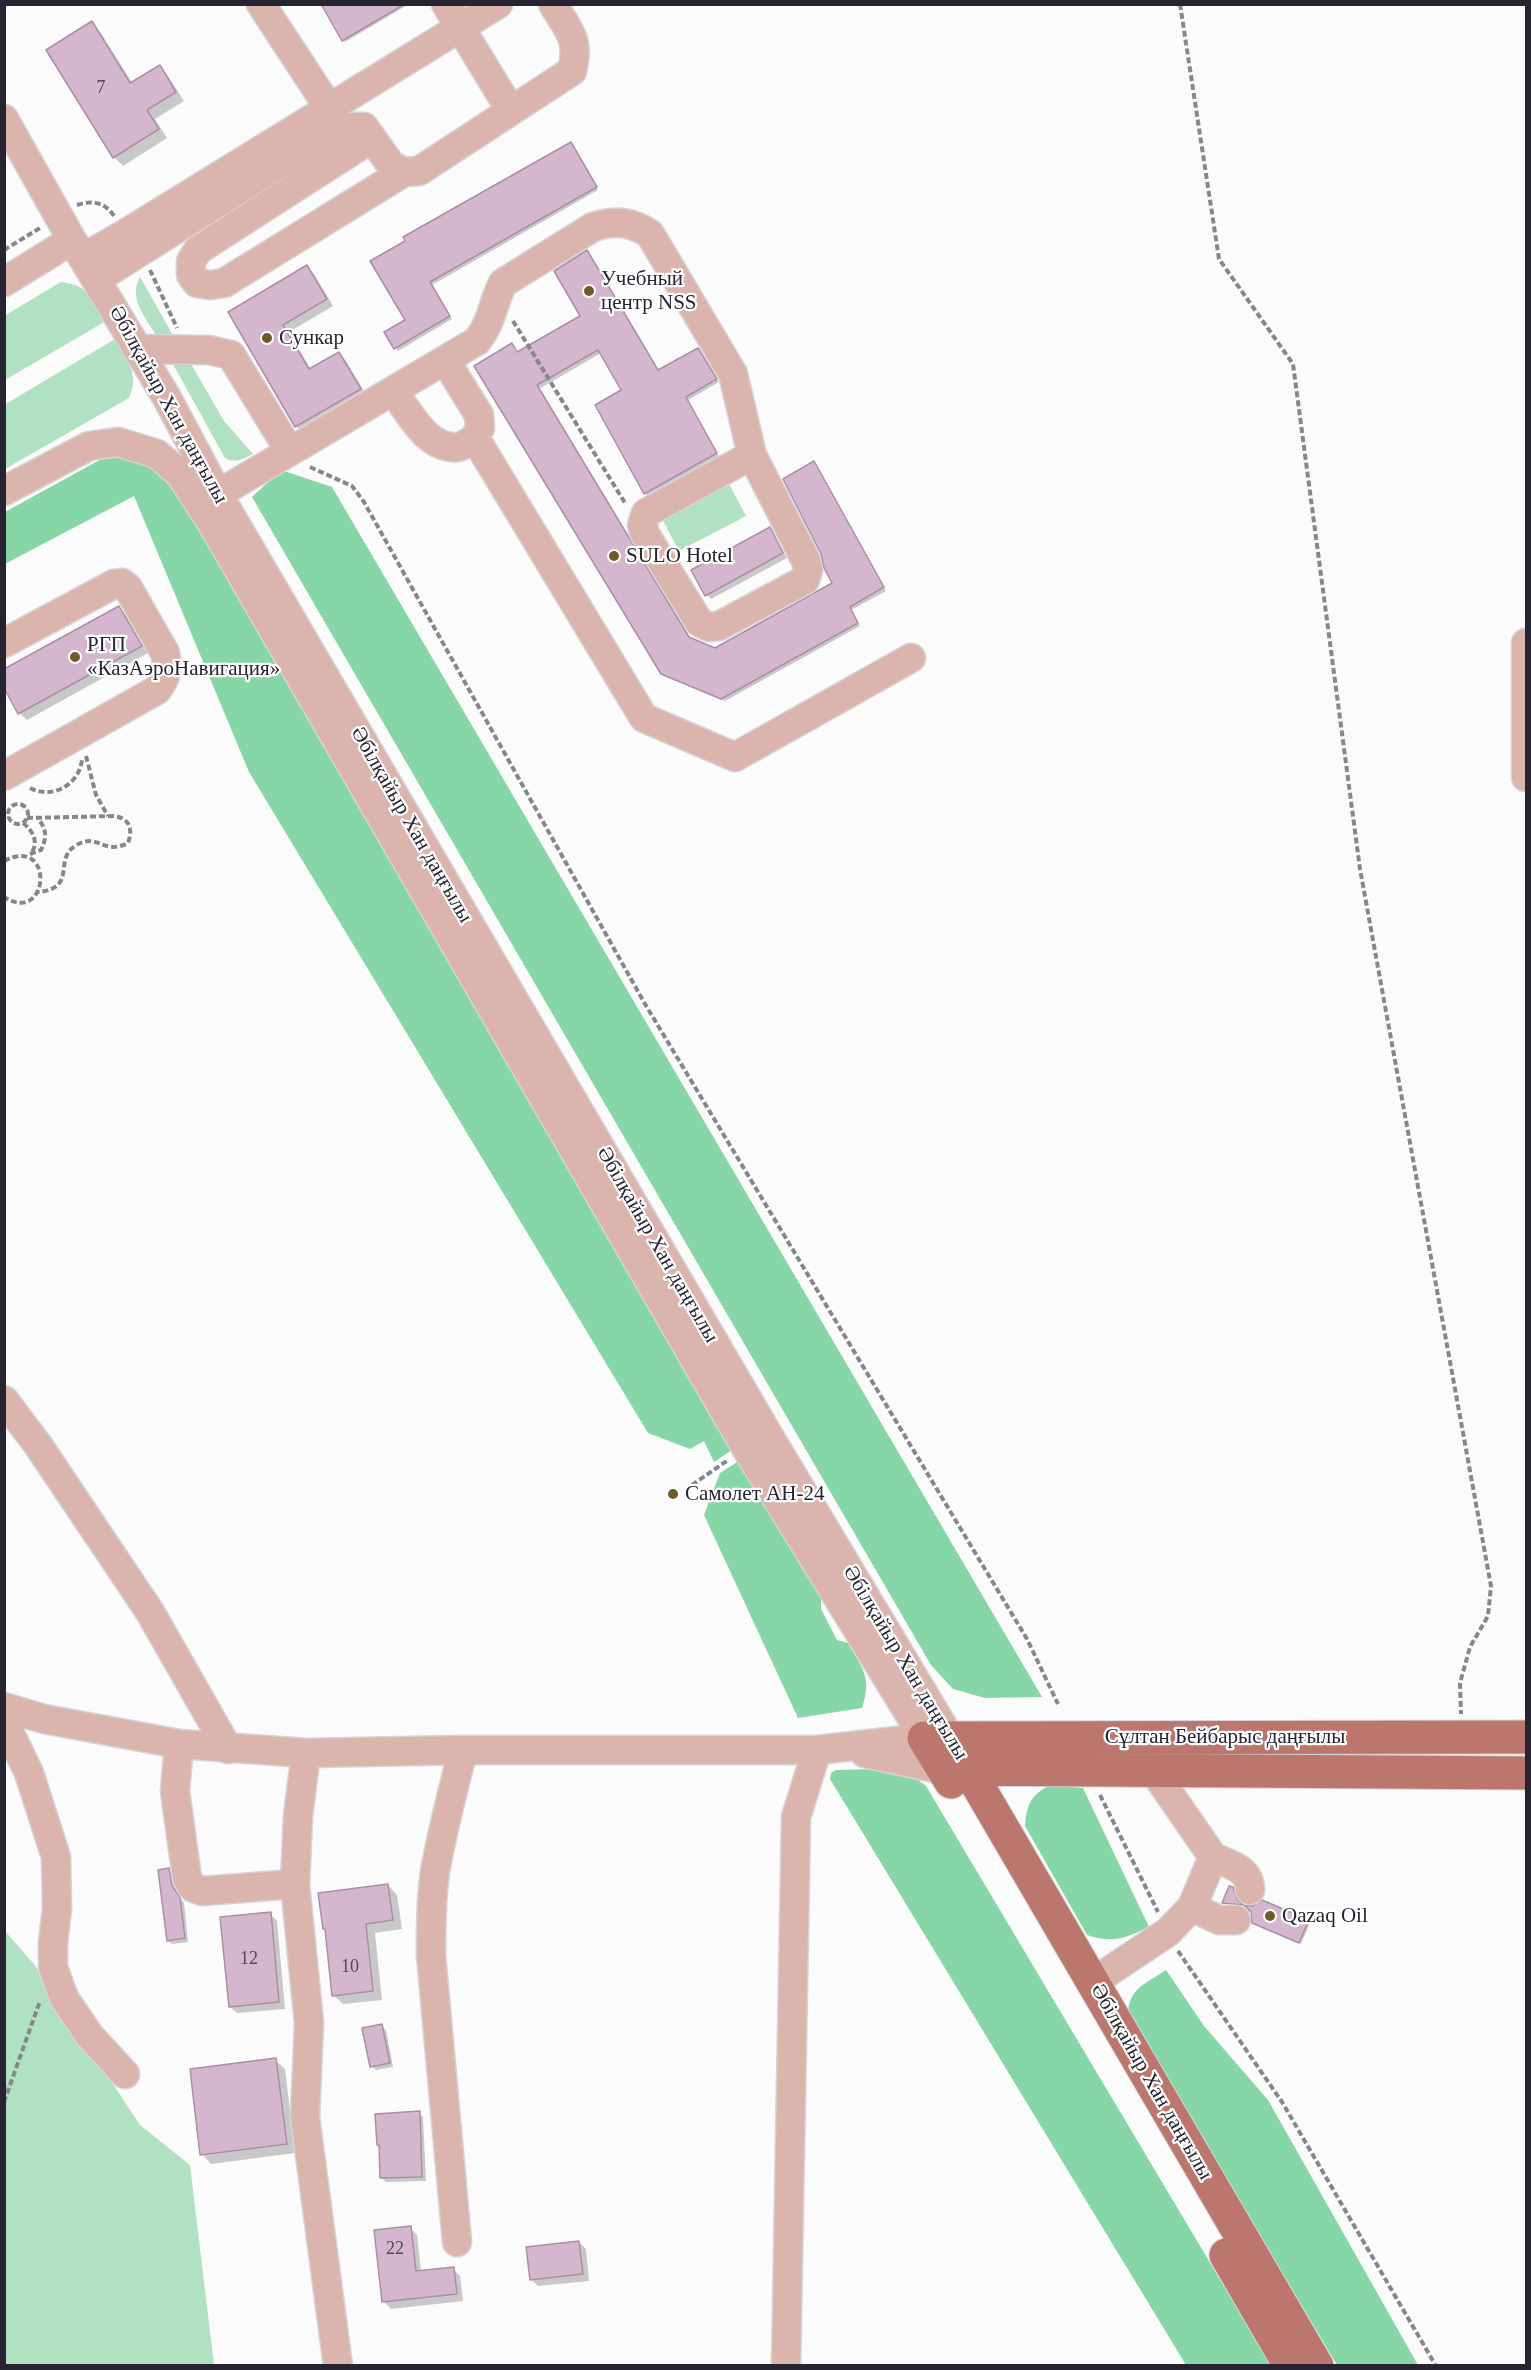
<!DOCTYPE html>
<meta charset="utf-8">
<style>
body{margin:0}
#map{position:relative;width:1531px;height:2370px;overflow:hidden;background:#fbfbfb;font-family:"Times New Roman",serif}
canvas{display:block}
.frame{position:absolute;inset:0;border:6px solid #272431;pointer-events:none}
</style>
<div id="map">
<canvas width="1531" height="2370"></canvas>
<div class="frame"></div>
</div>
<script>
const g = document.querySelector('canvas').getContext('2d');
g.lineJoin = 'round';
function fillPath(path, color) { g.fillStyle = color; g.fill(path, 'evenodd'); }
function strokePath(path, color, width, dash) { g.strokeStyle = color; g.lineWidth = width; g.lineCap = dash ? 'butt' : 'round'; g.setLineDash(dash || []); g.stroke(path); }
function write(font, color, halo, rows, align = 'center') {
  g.font = font + ' "Times New Roman",serif'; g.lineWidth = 4.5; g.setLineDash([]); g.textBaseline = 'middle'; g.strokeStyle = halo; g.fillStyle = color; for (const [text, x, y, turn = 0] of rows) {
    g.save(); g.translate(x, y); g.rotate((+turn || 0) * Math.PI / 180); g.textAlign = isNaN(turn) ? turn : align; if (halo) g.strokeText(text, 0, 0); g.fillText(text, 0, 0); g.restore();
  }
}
fillPath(new Path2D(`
 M140,277L174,337L156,335C145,317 128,298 140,277Z
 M61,282C90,286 92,298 106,321L5,380L4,316Z
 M115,339C127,361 140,373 129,398L5,469L4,405Z
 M169,357H187L224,421L253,454C242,459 236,464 225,458Z
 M727,480L746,516L679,551L660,515Z
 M4,1930L34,1964L140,2125L190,2165L214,2365H5Z`), '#b0e1c3');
fillPath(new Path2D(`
 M124,453L161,471L179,496L735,1448L714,1462L704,1441L690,1449L648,1433L249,772L134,496L5,564V512L105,457Z
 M281,470L332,487L1042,1697L985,1698L953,1689L931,1665L252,497Z
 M742,1459L821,1597V1609L837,1640L848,1643C863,1669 872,1678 862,1708L798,1718L704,1515L720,1473Z
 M880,1769L913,1776L926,1786L1271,2365H1186L830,1779L831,1773L836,1770Z
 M1050,1785L1083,1788L1149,1927C1125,1938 1113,1944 1087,1935L1025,1826C1027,1804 1030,1796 1050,1785Z
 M1166,1970L1204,2026L1268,2100L1418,2365H1337L1128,2013C1129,1988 1147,1983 1166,1970Z`), '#87d6a8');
fillPath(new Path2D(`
 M332,4H409L345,42Z
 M92,23L100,32L133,84L159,67L168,76L184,101L155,119L167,138L123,166L114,157Z
 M573,146L598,190L432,285L452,319L398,351L396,348L407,320L372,262Z
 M587,252L659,371L698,349L719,382L688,400L719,457L648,496L645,493L623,391L601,353L539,389L690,639L715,650L835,584L822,553L817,466L886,591L851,610L860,626L725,701L666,676L662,673L518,353L582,316Z
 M307,267L314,274L333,306L289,332L311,370L339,354L346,361L367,396L303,433L296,426L230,312Z
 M770,528L787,558L711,599L707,595Z
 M119,608L126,615L148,653L27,720L20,713Z
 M168,1870L173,1874L176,1891L184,1903L188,1942L172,1944L168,1940Z
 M388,1885L397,1895L402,1929L375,1933L382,2000L343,2004L333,1995L327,1931L324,1929Z
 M1232,1889L1238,1902L1242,1906L1224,1903Z
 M1263,1902L1310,1923L1301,1944L1255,1924L1253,1908Z
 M270,1914L277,1921L285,2009L237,2013L230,2007Z
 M381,2026L386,2030L393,2067L376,2070L371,2066Z
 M275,2060L285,2069L295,2153L211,2164L202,2154Z
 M419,2113L423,2117L426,2181L386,2182L381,2177V2146Z
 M410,2228L417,2235L421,2272L453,2269L460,2276L463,2301L391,2309L384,2302Z
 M579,2242L586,2249L589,2281L538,2286L531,2279Z`), '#0003');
const building = new Path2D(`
 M321,4H405L342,41Z
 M92,21L130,83L160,65L176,92L147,110L159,129L113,158L46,50Z
 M571,142L597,187L430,282L450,316L394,349L384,332L405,320L370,261L405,241L403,237Z
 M587,250L658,370L698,348L717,379L686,397L717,453L644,494L595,405L621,390L598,350L537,385L689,637L715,648L832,583L824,568L821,554L783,479L814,461L884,587L850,607L858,623L721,699L661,674L474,366L512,343L517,352L580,316L554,271Z
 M307,265L327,299L283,325L309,369L339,352L361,389L295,427L228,312Z
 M770,527L783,553L705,596L691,570Z
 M119,606L142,646L18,714L4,688V669Z
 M169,1868L172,1886L180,1897L185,1938L167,1941L158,1870Z
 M388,1884L393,1920L366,1924L373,1991L332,1996L325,1929H323L318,1893Z
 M1229,1886L1233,1887L1237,1899L1243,1905L1253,1906L1262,1900L1309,1920L1299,1943L1252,1923L1251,1912L1244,1905L1222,1903Z
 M271,1912L279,2002L229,2007L220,1917Z
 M382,2024L390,2063L370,2067L362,2028Z
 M276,2058L287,2144L200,2155L190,2069Z
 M420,2111L422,2177L380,2178L379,2145H377L375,2114Z
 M411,2226L416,2271L454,2267L457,2294L382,2302L374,2230Z
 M579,2241L583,2274L530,2280L526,2247Z`);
fillPath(building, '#d4b6ce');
strokePath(building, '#ac8fa6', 1.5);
const minor = new Path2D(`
 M261,4L329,108
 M446,4L511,111
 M4,119L72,240L167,398L218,494L772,1441L950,1738
 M372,138L198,250L191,261V275L197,283L210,285L224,283L404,172
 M83,258L125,234L498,4
 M97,279L327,134L346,127H364L391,165L404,172L419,171L572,71C580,38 569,32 553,4
 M4,282L72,240
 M137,349L209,350L231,355L289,450
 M445,360L479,415L480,428L475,438L644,718L735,757L911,658
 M393,391C410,413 427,450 458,447C464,446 470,441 475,438
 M4,491L89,446L118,442L157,454L180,474L210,520L746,1448L924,1738L817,1750H463L306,1753L179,1744L44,1719L4,1707
 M218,494L477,341C493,321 492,304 503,283L593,227C615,220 630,221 650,234L733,374L752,455L806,561L808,570L805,580L719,626L709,627L699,622L645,534L642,525L646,513L752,455
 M4,643L114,584L122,583L128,588L165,653C169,668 166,678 157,690L4,776
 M1526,643V777
 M4,1400L38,1445L150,1612L228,1749
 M4,1721L29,1773L56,1857L57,1909L53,1943V1967L64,1998L89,2035L125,2074
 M179,1744L175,1791L187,1878L192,1887L202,1891L295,1884
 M306,1753L298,1816L295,1884L309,2023L305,2117L338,2366
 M865,1753L944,1770
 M1213,1857C1230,1865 1250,1868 1250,1890
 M1192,1907L1219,1920H1236
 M1093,1982L1168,1932L1192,1907L1213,1857L1153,1770
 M457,2242L431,1955C431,1927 431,1899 435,1872C442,1831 453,1791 463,1750
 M786,2366L796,1817L817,1750`);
const major = new Path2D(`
 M924,1738L951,1782
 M931,1738L1526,1737
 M950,1738L1317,2366
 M952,1769L1526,1773
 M1226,2255L1290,2366`);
strokePath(minor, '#d5d4d7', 31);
strokePath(major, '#d5d4d7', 35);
strokePath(new Path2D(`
 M1180,4L1219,259L1293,364L1360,869L1491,1586L1488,1616L1470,1647L1460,1683L1461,1714
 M77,205C92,200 105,202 114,216
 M4,250L40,228
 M150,270L177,328
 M513,321L625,503
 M310,467L352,486L364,502L645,1004L1027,1639L1058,1704
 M86,756L96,795L108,816
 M30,788C53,800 80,784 82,759
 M8 814a10 10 0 1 1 20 0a10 10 0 1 1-20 0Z
 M27,818L115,816C130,819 133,829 128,843C102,856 98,831 75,846C53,860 78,888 38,892
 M23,823C32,830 39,841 32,852
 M30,854L41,850C47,838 47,829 38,819
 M4,861C55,834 50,926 4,897
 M692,1485L728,1460
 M1100,1795L1158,1912
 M1178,1951L1282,2102L1436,2366
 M4,2102L40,2001`), '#88868d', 4, [6, 3]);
strokePath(minor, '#dbb4ae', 28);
strokePath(major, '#bb776e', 33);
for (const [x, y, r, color] of [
 [589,291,6,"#6f5a29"],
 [267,338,6,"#6f5a29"],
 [614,556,6,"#6f5a29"],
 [75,657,6,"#6f5a29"],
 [673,1494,6,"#6f5a29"],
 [1270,1916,6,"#6f5a29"]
]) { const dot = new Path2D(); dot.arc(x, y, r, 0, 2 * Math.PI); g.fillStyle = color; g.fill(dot); strokePath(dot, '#fff', 2); }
write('18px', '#524858', null, [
 ["7",101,88],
 ["12",249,1959],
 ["10",350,1967],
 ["22",395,2249]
]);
write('21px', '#272431', '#fff', [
 ["Учебный",601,279],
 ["центр NSS",601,303],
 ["Сункар",279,338],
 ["SULO Hotel",626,556],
 ["РГП",87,645],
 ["«КазАэроНавигация»",87,669],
 ["Самолет АН-24",685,1494],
 ["Qazaq Oil",1282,1916]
], 'left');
write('21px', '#272431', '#fff', [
 ["Әбілқайыр Хан даңғылы",168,405,61],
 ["Әбілқайыр Хан даңғылы",411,825,60],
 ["Әбілқайыр Хан даңғылы",657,1245,60],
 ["Әбілқайыр Хан даңғылы",905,1663,59],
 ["Сұлтан Бейбарыс даңғылы",1225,1737],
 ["Әбілқайыр Хан даңғылы",1151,2082,60]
]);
</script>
